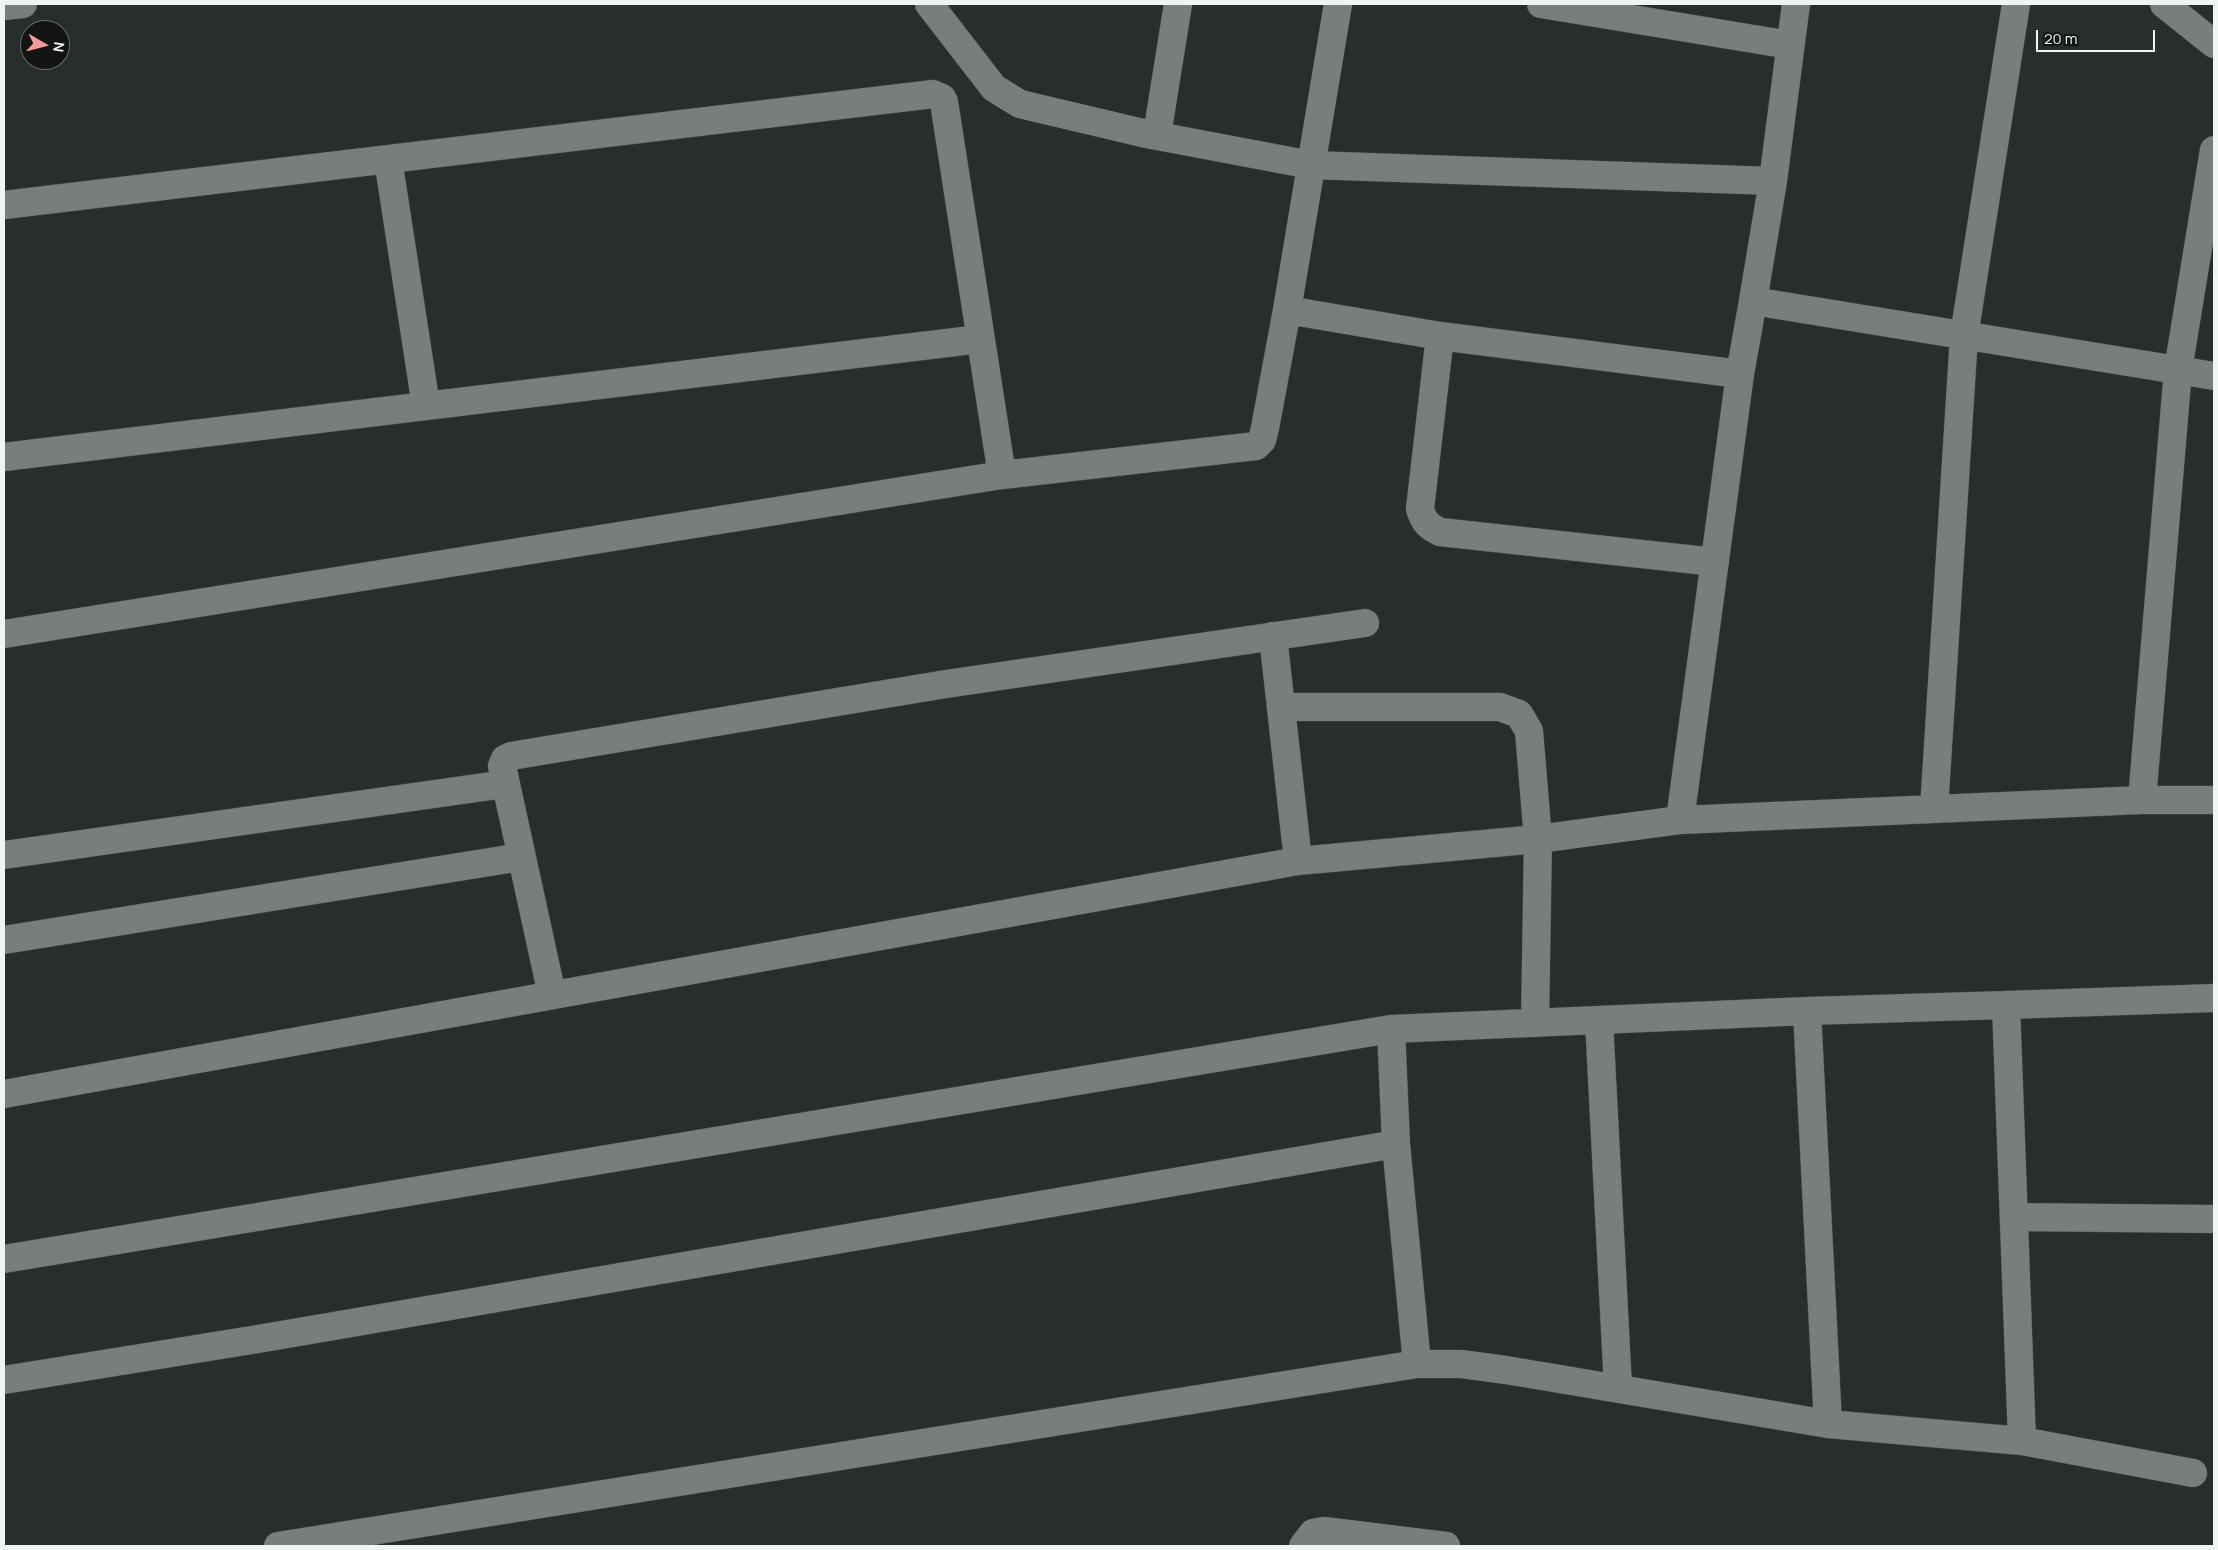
<!DOCTYPE html>
<style>
body{margin:0}
#map{position:relative;width:2218px;height:1550px;overflow:hidden;background:#282e2b;font-family:Manrope,sans-serif}
canvas{display:block}
.frame{position:absolute;inset:0;border:5px solid #f0f4f2;pointer-events:none}
.north{position:absolute;left:20px;top:20px;width:50px;height:50px;box-sizing:border-box;background:#131514;border:1px solid #6b6e6d;border-radius:50%;rotate:98deg;font-size:14px;font-weight:700;line-height:20px;text-align:center;color:#f0f4f2}
.north::after{content:'';display:block;margin:auto;width:18px;height:22px;background:#f59b9a;clip-path:polygon(50% 0,100% 100%,50% 72%,0 100%)}
.scale{position:absolute;left:2036px;top:30px;width:119px;height:22px;box-sizing:border-box;border:2px solid #f0f4f2;border-top:0;padding-left:6px;font-size:15px;line-height:18px;white-space:nowrap;color:#f0f4f2;-webkit-text-stroke:4px #131514;paint-order:stroke}
</style>
<div id="map">
<canvas width="2218" height="1550"></canvas>
<div class="frame"></div>
<div class="north">N</div>
<div class="scale">20 m</div>
</div>
<script>
const g = document.querySelector('canvas').getContext('2d');
g.lineJoin = 'round';
function strokePath(path, color, width, dash) { g.strokeStyle = color; g.lineWidth = width; g.lineCap = dash ? 'butt' : 'round'; g.setLineDash(dash || []); g.stroke(path); }
const minor = new Path2D(`
 M929,4L994,88L1020,104L1147,134L1311,165L1773,181
 M1541,4L1790,45
 M1796,4L1773,181L1753,301L2214,376
 M2164,4L2214,44
 M4,6L23,4
 M1157,135L1178,4
 M388,159L426,406
 M4,205L933,94L942,98L944,102L1002,475
 M1287,310L1440,336L1740,374L1680,820
 M1440,336L1420,509C1424,522 1428,526 1440,532L1715,562
 M1740,374L1753,301
 M4,457L980,339
 M4,634L1002,475L1256,446L1262,440L1265,428L1287,310L1338,4
 M1273,636L1298,861
 M1281,707H1500L1519,714L1529,731L1538,839L1535,1023
 M2142,800L2178,370L2214,150
 M1934,809L1964,336L2016,4
 M4,855L505,784
 M4,940L521,857
 M552,995L502,766L505,759L511,756L946,684L1365,623
 M2006,1005L2214,998
 M1599,1020L1807,1011
 M4,1094L1298,861L1538,839L1680,820L2142,800H2214
 M2014,1217L2214,1219
 M4,1259L1391,1029
 M1417,1364L1396,1144L1391,1029L1599,1020L1618,1388
 M4,1380L258,1339L1396,1144
 M1828,1424L1807,1011L2006,1005L2022,1441
 M278,1546L1417,1364H1461L1506,1370L1828,1424L2022,1441L2193,1473
 M1303,1546L1313,1533L1324,1531L1446,1546`);
strokePath(minor, '#474b49', 29);
strokePath(minor, '#777e7b', 28);
</script>
